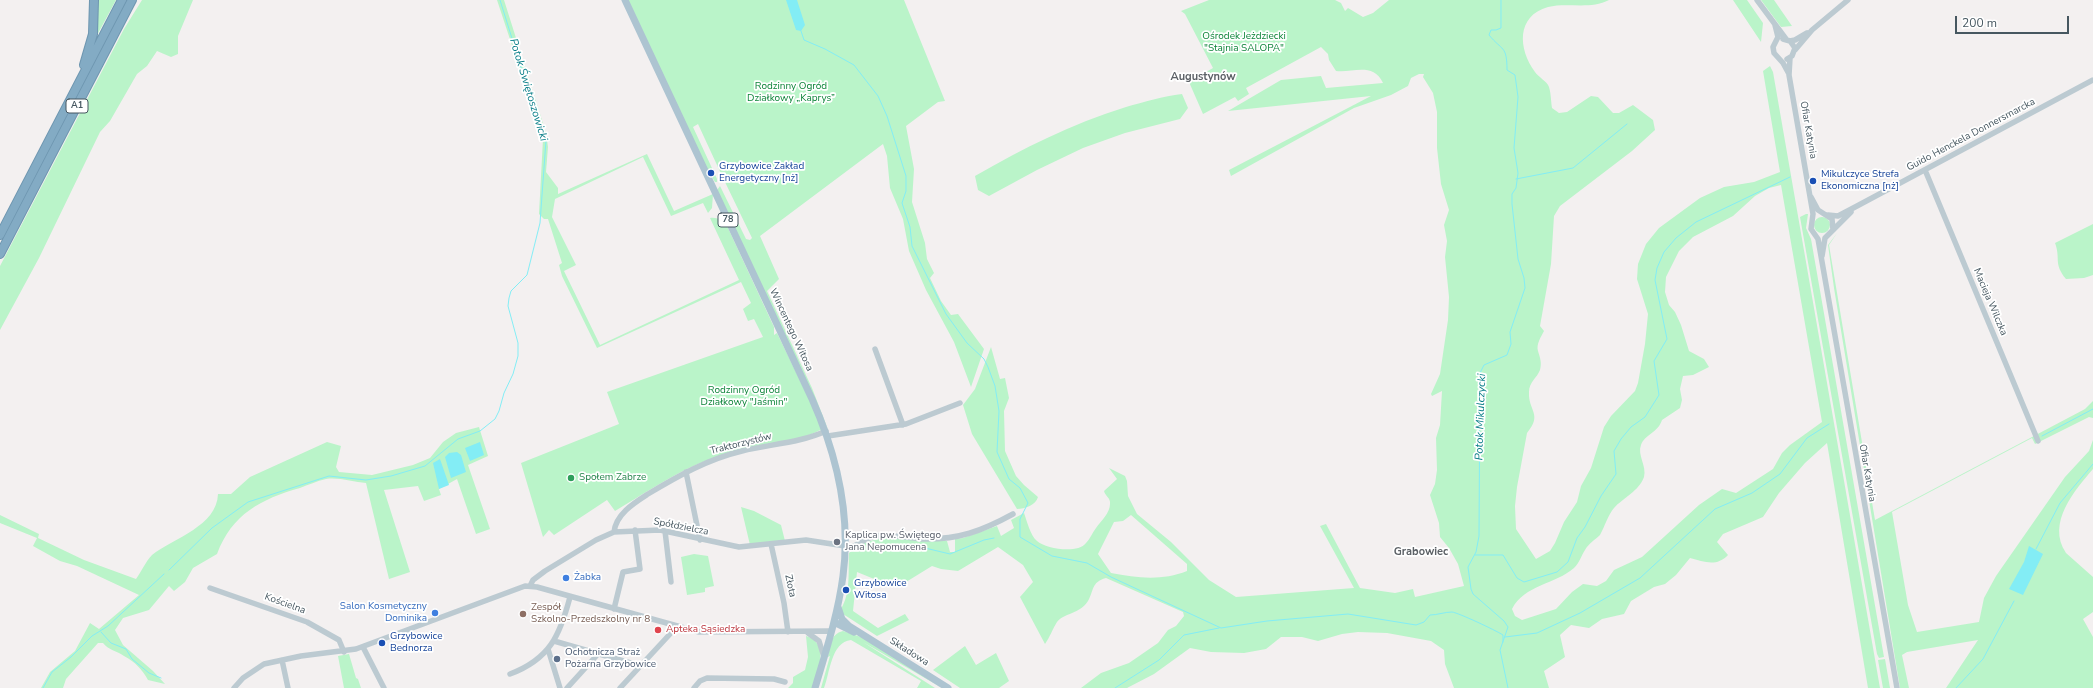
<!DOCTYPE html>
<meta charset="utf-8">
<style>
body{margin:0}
#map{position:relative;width:2093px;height:688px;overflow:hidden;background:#f3f0f0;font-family:"Nunito Sans",sans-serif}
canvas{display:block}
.scale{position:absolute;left:1955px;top:16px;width:114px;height:18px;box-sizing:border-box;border:2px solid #465760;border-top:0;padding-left:5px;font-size:12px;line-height:14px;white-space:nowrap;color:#465760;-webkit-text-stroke:3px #fff;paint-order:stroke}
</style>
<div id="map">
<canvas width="2093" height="688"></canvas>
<div class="scale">200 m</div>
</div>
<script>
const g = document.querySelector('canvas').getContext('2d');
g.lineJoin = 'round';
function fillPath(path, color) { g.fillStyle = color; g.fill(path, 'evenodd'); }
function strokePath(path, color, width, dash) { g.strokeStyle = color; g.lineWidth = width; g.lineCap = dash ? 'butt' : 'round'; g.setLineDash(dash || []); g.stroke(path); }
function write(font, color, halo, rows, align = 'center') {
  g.font = font + ' "Nunito Sans",sans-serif'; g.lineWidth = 3.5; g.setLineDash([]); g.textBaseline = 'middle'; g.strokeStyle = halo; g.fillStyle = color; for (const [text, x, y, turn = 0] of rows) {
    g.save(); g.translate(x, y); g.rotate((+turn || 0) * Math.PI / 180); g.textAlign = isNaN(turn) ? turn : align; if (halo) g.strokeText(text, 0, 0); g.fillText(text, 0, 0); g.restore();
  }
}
fillPath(new Path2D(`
 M96,0H116L95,39Z
 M142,0H193L178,36V54L171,57L157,51L147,66L137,74L110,121L100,132L39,258L0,330V266L124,29Z
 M497,0H504L546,133L548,147L546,172L558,188V194L647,154L674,211L713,194L712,208L708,213L703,203L671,216L643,157L555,199L552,217L576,265L564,271L600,345L739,280L710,218C719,217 723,221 728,228L774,327V335L777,333L823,428L822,432L820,430C799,442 751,447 726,454C686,465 650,490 615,511L607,500L554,535L549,530L543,537L521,463L619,424L607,392L763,337L754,319L748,321L743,309L751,303L741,282L597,348L562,276L559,265L562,263L548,219H544L539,214L543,139Z
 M628,0H904L945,101L938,102L906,126L914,169L912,202L925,243L927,259L934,273L930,278L941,301L951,315L958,314L984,349L971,387L954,342L926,290L909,251L903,219L890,188L887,156L883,144L760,236L779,279L767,291L812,388L829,432L717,190L720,186L721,188L746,239L750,240L752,238L725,182L729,176L723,178L698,124L693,127L717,179V182H715L705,166Z
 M1209,0H1335L1341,3L1345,11L1348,8L1363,17L1373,13L1389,0H1609C1590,10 1567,2 1548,7C1516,16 1518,49 1535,72C1538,77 1547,81 1549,87C1551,93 1551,102 1552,108L1559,113L1567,112L1591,96L1598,97L1613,113H1619L1633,105L1653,120L1655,130L1632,151L1560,206L1554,216L1551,264L1540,326L1544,331C1541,337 1536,344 1538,351C1540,358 1542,362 1540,370C1537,378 1529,382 1529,392C1528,411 1543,414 1527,433L1517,487L1515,506L1516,529L1536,559L1550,551L1555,543L1564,522L1577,502L1581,486L1591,468L1604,427L1611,416L1635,391L1638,383L1645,344L1648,314L1637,279L1638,264L1646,244L1659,228L1700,198L1724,187L1754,182L1780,172L1763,71L1770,66L1773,72L1880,688H1868L1827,443L1805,463L1779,493L1763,517L1723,534L1717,542L1728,555C1717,567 1704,562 1690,558L1676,575L1665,584L1654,587L1631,601L1624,614L1602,619L1589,628L1571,625L1560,635L1565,657L1544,671L1549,688H1454L1445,664L1444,650L1431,641L1387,633L1358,632L1342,634L1318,641L1302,637H1281L1266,649L1244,653L1211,652L1190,648L1154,674L1127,688H1081L1101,673L1129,663L1158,643L1168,630L1176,626L1184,616L1183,612L1106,578C1091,582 1094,591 1088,601C1080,614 1064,613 1057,622C1053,628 1050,637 1045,644L1020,597L1033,582L1023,565L998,547L958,571L941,569L932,566L906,582L884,583L857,572L853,611L878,628L905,614L909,620L877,636L843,614L841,609C851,592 848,572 849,553C876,529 914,539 947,541L950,552H955V539L963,538L997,526L1001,536L1014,528L1011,520L1024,513C1027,521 1030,535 1037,541C1046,549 1078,554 1086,543C1090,539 1092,533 1096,528C1101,521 1110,513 1110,504C1111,498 1105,496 1104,491L1117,479L1109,468L1125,476L1127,481L1128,496L1137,514L1171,542L1209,580L1236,597L1354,588L1320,526L1326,524L1360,588L1395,593L1413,589L1415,597L1464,586L1458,564L1449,548L1440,537L1439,523L1430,495L1435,484L1437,470L1436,438L1440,425L1442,391L1432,396L1431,394L1440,374L1448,320L1449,297L1445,257L1447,241L1444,225L1449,210L1441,184L1437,148V112L1433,93L1423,77L1424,74H1419L1411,78L1408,86L1391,95L1354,108L1231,176L1229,170L1371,96L1228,111L1281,80L1321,76L1326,88L1383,83C1373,62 1353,73 1336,71L1329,60L1328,54L1321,47L1246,88L1249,94L1238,101L1235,97L1203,114L1189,82L1213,68L1185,14L1181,11ZM1781,185L1822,422L1790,445L1782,453L1773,469L1736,493L1722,489L1699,505L1642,557L1614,570L1606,581L1597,586L1583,584L1572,592L1556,609L1522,620L1515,616L1512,609C1524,585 1556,584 1574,568C1580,562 1581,556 1585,550C1589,543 1595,540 1600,535C1605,526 1608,515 1614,508C1623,498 1639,491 1644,477C1647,466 1637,455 1641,445C1645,434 1658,433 1662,420L1680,408L1682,400L1680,389L1683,376L1693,375L1709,367L1704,359L1689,351L1681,325L1675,312L1669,305L1665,292L1666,277L1679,251L1693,237L1733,216L1755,196L1769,188ZM1131,515L1187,564V571C1162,581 1137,578 1111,573L1098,554L1114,522L1123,521Z
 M1733,0H1747L1763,23L1761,42Z
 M1761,0H1774L1792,26L1781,27Z
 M1182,94L1188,108L1180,119L1125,133L1083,148L1037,170L989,196L978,190L975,176C1024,148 1071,124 1126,107C1144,102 1163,96 1182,94Z
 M1806,214H1808L1806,228L1811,239L1884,657L1879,658L1877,654L1800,217Z
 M1814 225a8 8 0 1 1 16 0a8 8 0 1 1-16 0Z
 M2093,224V275L2084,278L2066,279C2053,263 2061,259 2055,243Z
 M1837,233L1829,245L1875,520L2085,409L2093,401V426V418L2089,417L2035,444L2032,438L1892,512L1908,605L1917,632L1979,622L1984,598L1996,576L2065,477L2089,451L2093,440V469C2075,490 2046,523 2066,553L2093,577V612L2083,619L2093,637V688H1946L1978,640L1907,652L1902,655L1909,688H1900L1834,288L1828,245Z
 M991,347L1000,379L1005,378L1009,398L1004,411L1005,451L1016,476L1024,485L1038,497C1036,505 1025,509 1017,509L972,434L963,405L975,389Z
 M479,427L488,456L468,465L490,529L476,534L457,479L439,489L441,495L424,501L418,486L384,490L410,572L389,579L366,483C354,482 338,477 326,479C317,481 308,485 300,488C261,499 232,514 217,554L193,568L185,582L174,591L169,586L149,610L123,618L115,630L123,645L153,671L165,684L148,680C142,669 135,662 124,656C117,651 108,650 103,643H98L66,679L63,688H41L50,672L75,651L90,623L99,629L139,595L77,566L60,561L33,546L37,538L0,523V515L39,534L38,538L84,560L136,579C141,572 146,561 152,555C174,538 217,526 218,494H231L250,477L327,442L341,446L336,467L339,472L372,475L413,465L430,458L443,442L456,433Z
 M741,507L754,511L781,525L785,541L750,545Z
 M694,554L708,556L714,586L705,588V592L687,595L681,557Z
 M843,631L864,638L942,688L863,642L935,688H917L921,681L851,640C831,642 830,673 824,688H821L830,656L828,657C830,647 830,634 843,631Z
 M806,636C830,643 818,671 813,688H788L793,683V677L805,670L808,657Z
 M965,646L976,665L996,653L1009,681L999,688H960L933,670Z
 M349,654L356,678L358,679L361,688H344L338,656Z
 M1885,659L1890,688H1883L1878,660Z`), '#baf4c9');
fillPath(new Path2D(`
 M786,0H797L805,25L801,31L796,30Z
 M480,442L484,455L470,461L465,448Z
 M457,452L461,455L466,472L451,478L445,457L449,453Z
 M440,459L449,485L439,489L433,463Z
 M2029,546L2043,554L2023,595L2009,589L2024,562Z`), '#83edf5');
strokePath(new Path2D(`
 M1501,0V28L1496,30H1491L1489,35C1502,51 1507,45 1507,70L1515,75L1518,97L1514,148L1518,173L1516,188L1512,194V204L1518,259L1524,278L1525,288L1510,332L1511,344L1507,355L1484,365L1480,373L1479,536L1476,552L1468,567L1471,589L1473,594L1504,621L1508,627L1500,650L1508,688
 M801,31L804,40L825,49L854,65L878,96L887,116L906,176V191L902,203L910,227L912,246L946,314L967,343L984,359L988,367L995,386L999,411L997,452L1009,479L1020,488L1028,503L1020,519V537L1052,556L1087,563L1111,577L1221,628L1267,621L1348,614L1416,625L1424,622L1430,615C1437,615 1445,612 1452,612C1459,613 1495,630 1503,635V642
 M1516,179L1573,168L1627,124
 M2042,436L2093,409
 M925,548L950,554L984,540L994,538
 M2036,549L2060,503L2093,464
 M1475,555H1503L1517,578L1524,582L1557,572L1568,562L1577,538L1585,527L1601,496L1616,474L1614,451L1621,439L1631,427L1645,417L1659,395L1654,361L1667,339L1655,280L1657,268L1664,252L1676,238L1696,222L1790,177
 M169,570L212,528L248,502L329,476L366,480L391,476L425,466L458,439L480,431L495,419L499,411L504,393L513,374L518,356V343L508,306L509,298L511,291L527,275L540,223L546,140L530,96L500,0
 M101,632L111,643L126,649L132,659L149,673L161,678
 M1505,637L1537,633L1580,613L1640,578L1715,509L1752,493L1780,474L1807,438L1829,424
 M43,688L52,672L71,657L92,636L108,626L164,574
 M1115,688L1159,660L1184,635L1219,628
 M1956,688L1983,659L2014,601`), '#83edf5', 1);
const highway = new Path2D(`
 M84,65L93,34L94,0
 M0,235L122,0
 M0,254L132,0`);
strokePath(highway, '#6e96b0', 10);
strokePath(new Path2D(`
 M1757,0L1786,39
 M1775,25L1778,37L1773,47L1774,53L1783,63L1789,74
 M1783,39L1790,41L1795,48L1792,56L1787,59
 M1790,41L1795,40L1807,33
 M1795,50L1812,30L1848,0
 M1790,58L1789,75L1813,214L1811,229L1818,239L1897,688
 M1925,170L2038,441
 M1811,197L1818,210L1832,219L1833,230
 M1828,215L1838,216L1857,206L2093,80
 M1822,256L1825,238L1851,212
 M875,349L903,425
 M828,436L906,424L960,403
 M686,472L700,540
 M665,531L671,582
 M614,532C616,514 634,503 648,494C678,476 708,459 742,451C770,444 800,443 826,431
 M771,544L784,603L788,632
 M845,550C856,547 864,538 876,536C891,534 907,538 922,539C958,540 982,531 1013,514
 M530,586L533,580L545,571L596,540L614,532L660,530L739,547L806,540L845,546
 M210,588L307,622L339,640L344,652
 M614,609L623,572L640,569L635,530
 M808,633L819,641L824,657
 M554,641L641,666
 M363,647L384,688
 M548,649L560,688
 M282,660L288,688
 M510,674C550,659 560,635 570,597
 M234,688L243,678L264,664L301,656L356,649L525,586L537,587L699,632L829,631L830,635
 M567,688L598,654
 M620,688L670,634L675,626
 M694,688L700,681L707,678L774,679L785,682`), '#bccad1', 5.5);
strokePath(new Path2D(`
 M625,0L812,399C837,455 851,515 843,576C838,614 826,651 815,688
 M838,607L842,619L849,626L948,688
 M834,622L854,632`), '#adc4d1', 7);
strokePath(highway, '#83abc4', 8);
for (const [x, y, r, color] of [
 [711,173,4,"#1a4fb4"],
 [1813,181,4,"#1a4fb4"],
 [571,478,4,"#2e9e5b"],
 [837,542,4,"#6b7280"],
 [566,578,4,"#3f7fe0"],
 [846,590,4,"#1a4fb4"],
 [435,613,4,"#3f7fe0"],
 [523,614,4,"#8d6e63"],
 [658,630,4,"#e0444e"],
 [382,643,4,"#1a4fb4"],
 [557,659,4,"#5c6f8a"]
]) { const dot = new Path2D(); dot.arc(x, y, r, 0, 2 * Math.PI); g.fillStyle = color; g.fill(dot); strokePath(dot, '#fff', 1.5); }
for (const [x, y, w] of [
 [77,106,22],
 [728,220,20]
]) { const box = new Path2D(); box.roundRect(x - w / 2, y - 7, w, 14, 3); g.fillStyle = '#fff'; g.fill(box); strokePath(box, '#465760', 1); }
write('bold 9px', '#465760', null, [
 ["A1",77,106],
 ["78",728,220]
]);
write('10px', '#0d8439', '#fff', [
 ["Ośrodek Jeżdziecki",1244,37],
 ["\"Stajnia SALOPA\"",1244,49],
 ["Rodzinny Ogród",791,87],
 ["Działkowy „Kaprys”",791,99],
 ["Rodzinny Ogród",744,391],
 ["Działkowy \"Jaśmin\"",744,403]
]);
write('10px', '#465760', '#fff', [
 ["Ofiar Katynia",1808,130,80],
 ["Guido Henckela Donnersmarcka",1971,135,-28],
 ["Macieja Wilczka",1990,302,67],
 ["Wincentego Witosa",791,330,65],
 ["Traktorzystów",741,444,-14],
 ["Ofiar Katynia",1867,473,80],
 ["Spółdzielcza",681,527,11],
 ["Złota",790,586,78],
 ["Kościelna",285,604,20],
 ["Składowa",909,652,32]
]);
write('10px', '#164399', '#fff', [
 ["Grzybowice Zakład",719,167],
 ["Energetyczny [nż]",719,179],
 ["Mikulczyce Strefa",1821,175],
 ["Ekonomiczna [nż]",1821,187],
 ["Grzybowice",854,584],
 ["Witosa",854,596],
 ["Grzybowice",390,637],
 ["Bednorza",390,649]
], 'left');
write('10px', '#27864d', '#fff', [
 ["Społem Zabrze",579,478]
], 'left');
write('10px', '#5b616d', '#fff', [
 ["Kaplica pw. Świętego",845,536],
 ["Jana Nepomucena",845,548]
], 'left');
write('10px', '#366cbe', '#fff', [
 ["Żabka",574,578],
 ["Salon Kosmetyczny",427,607,"right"],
 ["Dominika",427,619,"right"]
], 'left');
write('10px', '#785e54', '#fff', [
 ["Zespół",531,608],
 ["Szkolno-Przedszkolny nr 8",531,620]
], 'left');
write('10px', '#be3a42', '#fff', [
 ["Apteka Sąsiedzka",666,630]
], 'left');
write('10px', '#4e5e75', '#fff', [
 ["Ochotnicza Straż",565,653],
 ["Pożarna Grzybowice",565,665]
], 'left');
write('bold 11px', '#5c6166', '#fff', [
 ["Augustynów",1203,77],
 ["Grabowiec",1421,552]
]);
write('italic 11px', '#057c86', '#fff', [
 ["Potok Świętoszowicki",528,90,73],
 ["Potok Mikulczycki",1481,417,-88]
]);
</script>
